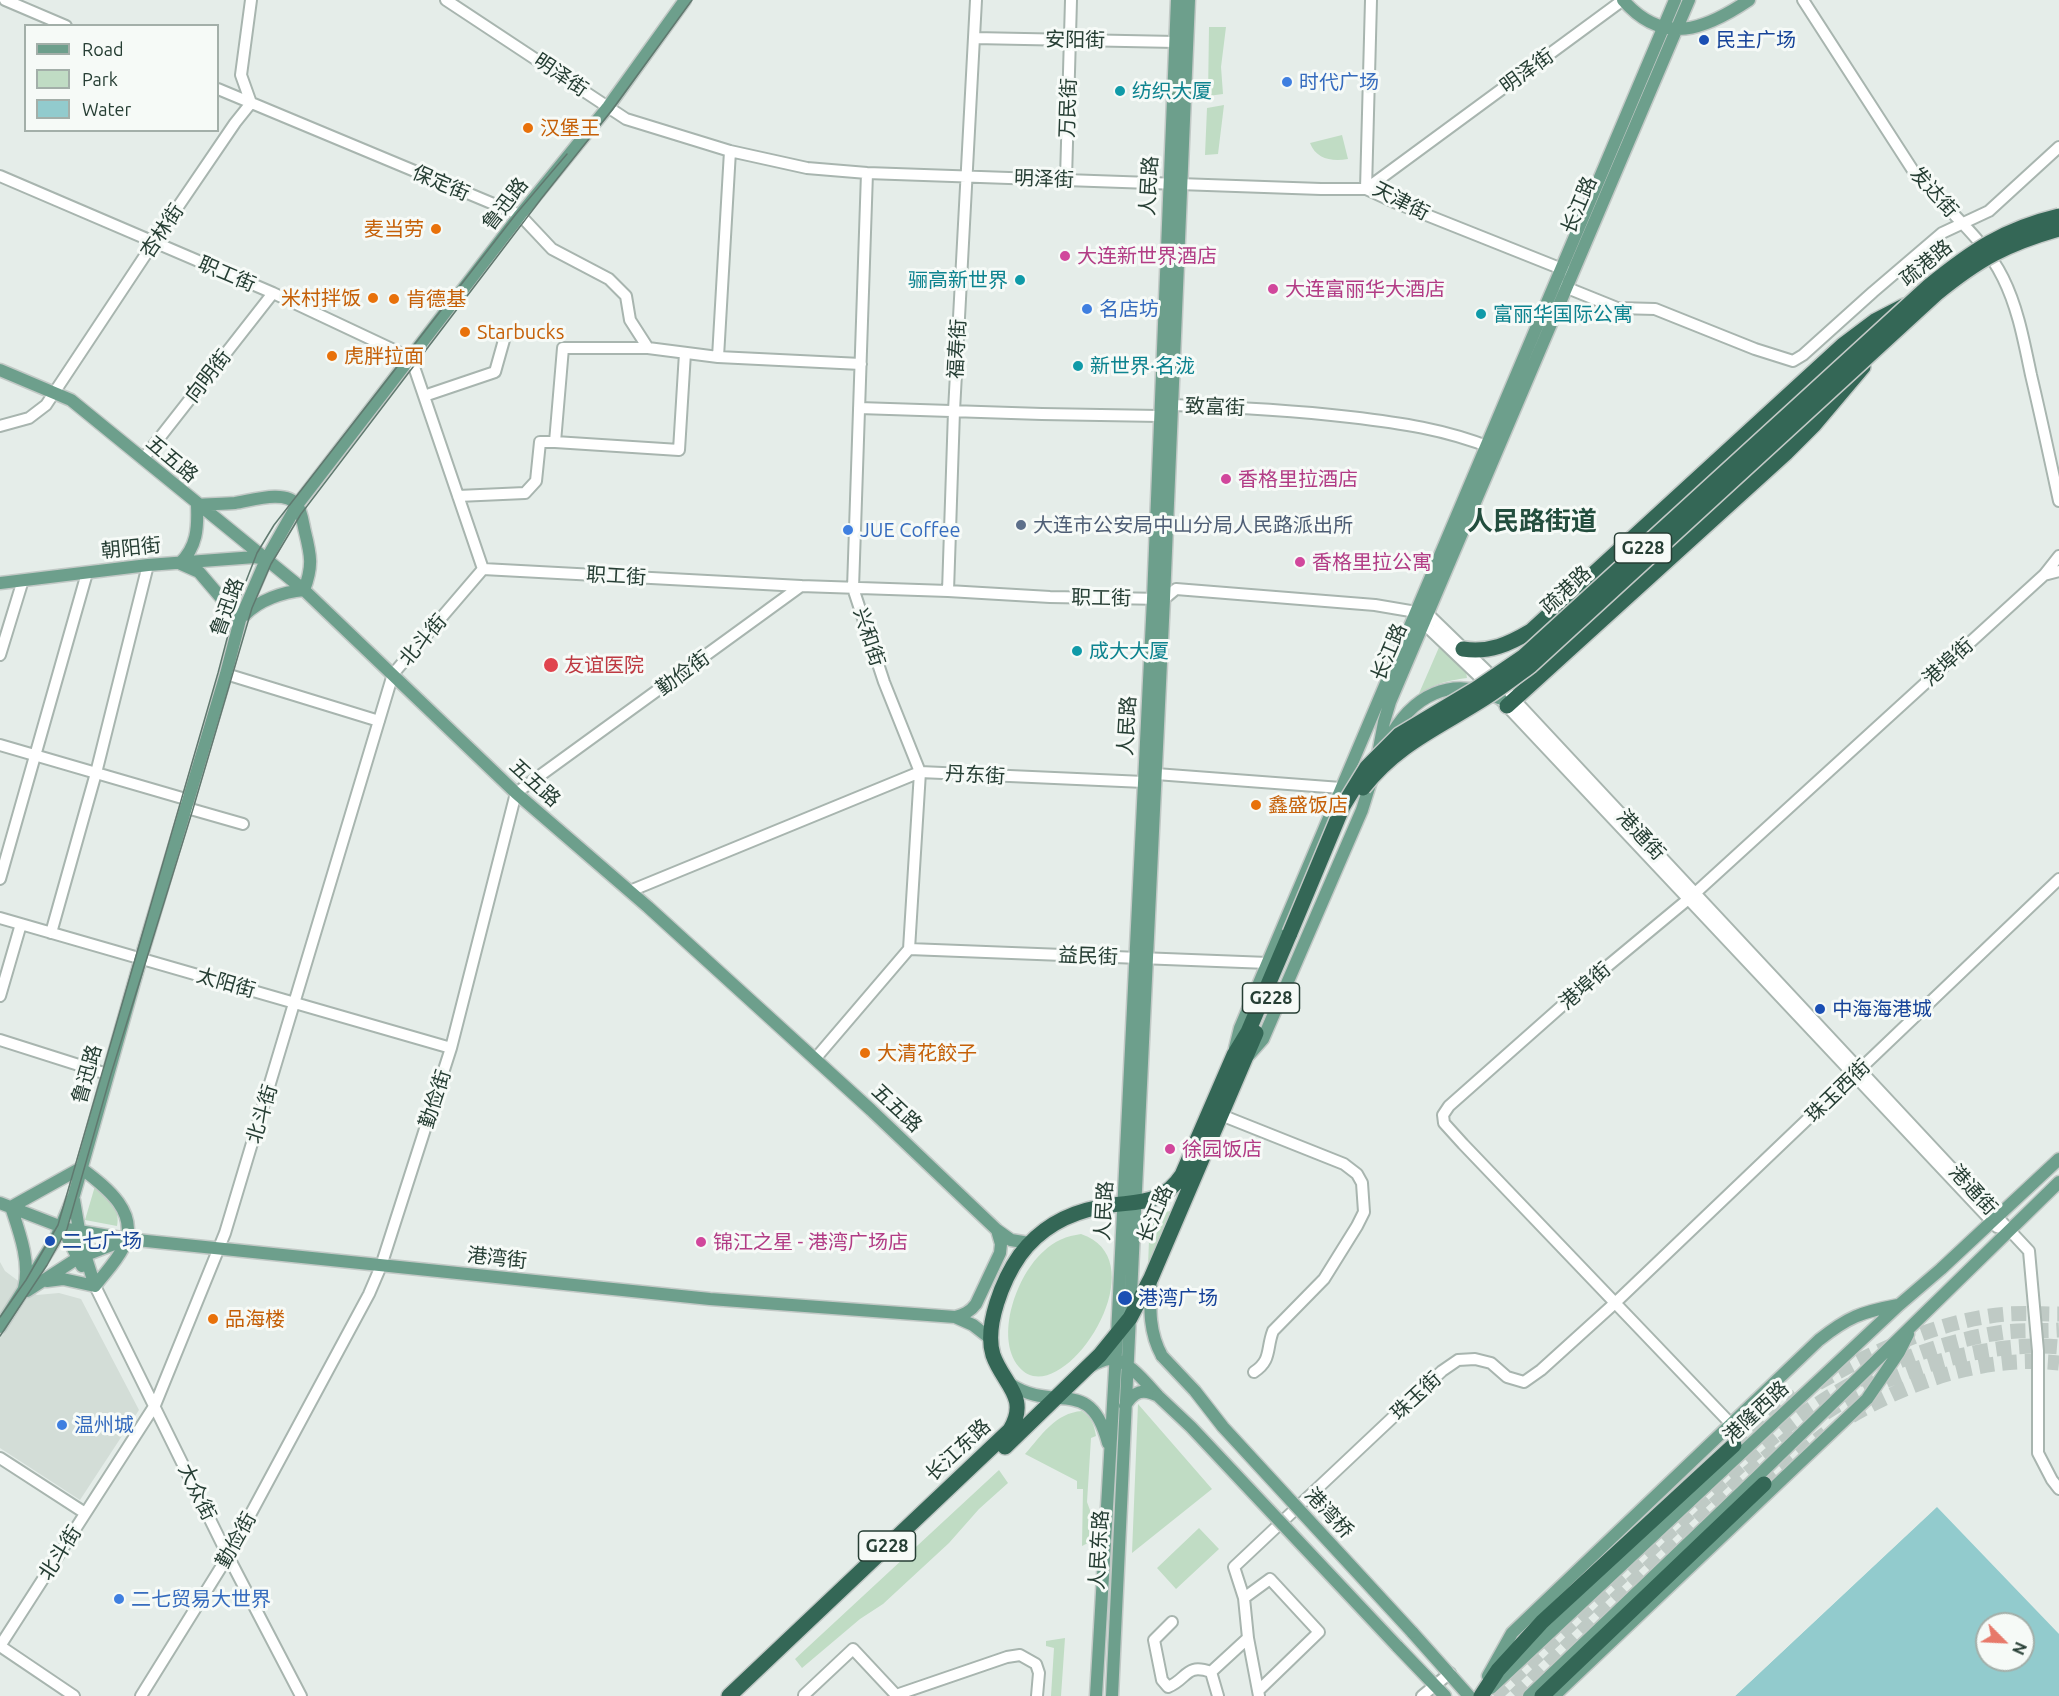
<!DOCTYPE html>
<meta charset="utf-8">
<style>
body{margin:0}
#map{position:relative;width:2059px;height:1696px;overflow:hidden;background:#e5ede9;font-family:Ubuntu,sans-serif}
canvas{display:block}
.legend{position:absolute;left:24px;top:24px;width:195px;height:108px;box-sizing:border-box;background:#f6faf7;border:2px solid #a3afa9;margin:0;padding:8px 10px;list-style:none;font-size:18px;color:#263e34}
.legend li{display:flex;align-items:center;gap:12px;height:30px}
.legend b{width:30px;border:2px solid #a3afa9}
.north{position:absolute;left:1975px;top:1612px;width:60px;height:60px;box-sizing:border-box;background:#f6faf7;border:2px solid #a3afa9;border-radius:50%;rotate:114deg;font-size:16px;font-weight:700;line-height:24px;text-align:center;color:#263e34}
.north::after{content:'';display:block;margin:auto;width:21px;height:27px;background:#e7796a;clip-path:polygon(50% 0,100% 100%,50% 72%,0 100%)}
</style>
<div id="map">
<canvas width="2059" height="1696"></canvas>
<ul class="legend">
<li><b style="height:8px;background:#6d9f8c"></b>Road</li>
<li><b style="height:16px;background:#c0dcc4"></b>Park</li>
<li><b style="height:16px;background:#92cbcd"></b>Water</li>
</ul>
<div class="north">N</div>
</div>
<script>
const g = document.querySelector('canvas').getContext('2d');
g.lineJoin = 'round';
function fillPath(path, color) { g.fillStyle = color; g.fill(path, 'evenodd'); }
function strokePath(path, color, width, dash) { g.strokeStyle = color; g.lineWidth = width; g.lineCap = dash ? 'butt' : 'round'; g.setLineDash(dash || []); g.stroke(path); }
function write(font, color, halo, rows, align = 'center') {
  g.font = font + ' Ubuntu,"Noto Sans SC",sans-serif'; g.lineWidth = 6; g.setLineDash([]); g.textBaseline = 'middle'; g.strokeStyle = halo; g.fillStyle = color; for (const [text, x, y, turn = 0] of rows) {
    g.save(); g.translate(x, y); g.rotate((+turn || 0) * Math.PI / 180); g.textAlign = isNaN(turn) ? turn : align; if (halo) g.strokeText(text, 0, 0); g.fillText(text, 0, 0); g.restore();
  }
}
fillPath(new Path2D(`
 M0,1262L5,1271L37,1295L59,1293L81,1299L139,1410L80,1500L0,1448Z`), '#d3ddd7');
fillPath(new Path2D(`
 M1209,27H1226L1221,67L1223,94L1208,96Z
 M1224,105L1218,154L1205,155L1207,108Z
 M1342,135L1348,159C1332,162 1316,159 1310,143Z
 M1440,645L1466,672L1467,678C1446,681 1434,683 1417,698Z
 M95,1186C108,1194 121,1210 117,1226L85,1220Z
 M1174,1210L1148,1265L1150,1216Z
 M1081,1234C1163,1261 1060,1416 1019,1367C994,1337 1017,1274 1044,1251C1054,1241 1067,1236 1081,1234Z
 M1138,1404L1212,1489L1132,1553Z
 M1082,1411C1092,1418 1094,1425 1096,1436L1091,1438L1087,1502L1091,1513L1090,1542L1082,1546L1083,1489H1077V1481L1025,1454C1042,1435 1055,1413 1082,1411Z
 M999,1470L1008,1483L979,1509L949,1543L883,1604L860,1619L802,1668L795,1659Z
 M1199,1528L1219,1549L1176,1589L1157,1568Z
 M1065,1638L1061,1696H1051L1054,1648L1046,1646V1641Z`), '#c0dcc4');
fillPath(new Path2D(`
 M1937,1507L2059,1634V1696H1735ZM1987,1624H2023V1660H1987Z`), '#92cbcd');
fillPath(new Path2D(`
 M1933,1506L1935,1508L1932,1511L1735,1696H1732Z`), '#e5ede9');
strokePath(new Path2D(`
 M1818,1383C1874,1351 1942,1319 2008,1314C2025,1313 2042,1314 2059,1314
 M1825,1413C1887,1372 1985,1340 2059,1347
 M1851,1416C1912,1380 1988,1355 2059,1363
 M1734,1445L1766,1418L1797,1396
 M1764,1484L1826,1433
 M1494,1696C1552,1642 1609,1588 1667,1534C1701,1502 1735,1469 1771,1439C1836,1384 1920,1344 2004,1332C2022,1330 2041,1331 2059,1330
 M1515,1696L1740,1480L1797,1431`), '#bfcac5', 15, [15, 8]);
const minor = new Path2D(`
 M5,0L66,26
 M446,0L626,119L730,151L807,168L867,173L1321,189H1366L1623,0
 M1803,0L1912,169C1941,206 1982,235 2003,278C2018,308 2024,342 2031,375C2041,417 2050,459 2059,501
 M974,38L1176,42
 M218,89L520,215L552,249L609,279L626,296L630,320L648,348
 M0,176L273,293L411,358L483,569L801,586L948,591L1050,597L1164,599L1176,589L1375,605L1428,614L1497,681L2029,1251L2038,1351V1453L2052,1480L2059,1489
 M1066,179L1071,0
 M1366,189L1394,202L1567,271
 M1366,189L1371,0
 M1560,285L1617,308L1655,309L1755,349L1793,361L1803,355L1873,292L1942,233L1989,211L2059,147
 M718,357L730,151
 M424,396L495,372L504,340
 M859,408L1042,414L1159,416L1172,405C1231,407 1290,410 1350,417C1401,423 1444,429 1492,448
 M0,426L29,418L46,405L154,242L235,123L251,103L241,75L251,0
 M555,442L679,450L685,353
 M143,459L273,293
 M458,496L525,493L536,481L540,442H555L563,348H648L718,357L861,364
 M2044,575L2059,571
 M948,591L954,411L976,0
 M1420,618L1424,624L1490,687
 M0,655L23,580
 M226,674L379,721
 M1502,701L1997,1227L2009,1229
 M0,745L189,800
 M187,808L243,824
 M0,879L87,573
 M630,891L920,772L1144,782L1156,774L1341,788
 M0,918L451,1048
 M51,933L96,773L148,565
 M909,949L1268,963
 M0,996L21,924
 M0,1040L107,1074
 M815,1059L909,949L920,772L884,682L853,588L867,173
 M1221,1115L1344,1164L1357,1174L1362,1183L1364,1212L1357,1226L1324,1279L1273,1331C1266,1349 1272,1360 1254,1372
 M95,1286L228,1556L301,1696
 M1730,1423L1463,1144L1444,1123L1443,1115L1449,1106L1598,974L1692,896L2044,575L2059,556
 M0,1458L85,1513
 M1244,1598L1270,1579L1319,1632L1258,1691
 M1172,1622L1154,1640L1162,1680L1168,1687C1188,1679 1185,1663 1211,1672
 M0,1646L155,1405L225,1233L393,674L483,569
 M0,1646L74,1696
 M804,1695L853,1649L896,1695L1007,1657L1020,1655L1036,1664L1039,1673L1037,1696
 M141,1696L228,1556L369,1294L381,1266L451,1048L516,793L801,586
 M1218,1696L1211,1672L1248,1638
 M1259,1696L1248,1638L1244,1598L1234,1567L1442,1371L1458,1360L1475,1359L1491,1363L1507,1377L1524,1382L1541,1370L1615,1303L2059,879
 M1422,1696L1450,1673`);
const major = new Path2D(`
 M1623,0C1664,47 1706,29 1749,0
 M0,370L71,400L304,590L516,793L648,907L871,1110L997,1230L1011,1240L1029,1243
 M180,563C197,547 198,528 197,505C210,504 222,504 235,503C250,501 286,489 297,505C302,512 303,524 305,532C311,556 313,566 304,590
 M181,564L199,572L240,620
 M0,583L148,565L255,557L265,559
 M245,615C259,600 283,592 304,590
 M1387,743C1411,695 1451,674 1501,699
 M1377,759L1384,722L1390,702L1689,0
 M1235,1048L1240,1028L1675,0
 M1249,1055L1263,1039L1362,810L1372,778
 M74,1200L81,1242L95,1286
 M0,1203L67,1229L127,1239L710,1299L955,1317L973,1325L991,1339
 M11,1207L81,1168C106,1187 141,1213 123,1248C116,1262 104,1274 95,1286
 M11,1207C19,1231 31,1263 24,1288
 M62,1227L82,1266
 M1151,1278C1150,1306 1148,1331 1162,1356
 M47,1281L63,1279L95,1286
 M27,1291L78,1258L125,1240
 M955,1317C964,1315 970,1312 976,1304L1000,1253L1001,1244L997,1230
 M0,1327L55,1240L74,1195L141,958L226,674L240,620L266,560L297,505L520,215L608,107L685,0
 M1091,1366C1096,1363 1103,1360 1109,1359C1126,1357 1147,1384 1158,1396
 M1010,1384C1055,1414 1090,1374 1108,1443
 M1125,1406C1134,1391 1143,1388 1158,1396
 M1412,1632L1469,1696
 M1397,1646L1445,1696
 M1488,1676L1512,1633L1819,1340C1848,1317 1861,1312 1898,1305
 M1491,1688L1899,1305L1941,1269L2059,1159
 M1096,1696L1117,1335L1153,599L1177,0
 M1112,1696L1164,599L1189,0
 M1529,1696L1756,1478L2059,1182
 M1554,1696L1867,1399L1899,1352L1908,1334`);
const highway = new Path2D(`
 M1463,649C1490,653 1509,644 1531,631L1843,345L1875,321L1904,306
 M1507,706L1786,453L1814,425L1863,367
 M1005,1447L1100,1355L1130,1318L1151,1278L1256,1033
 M729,1696L1010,1430C1030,1397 1003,1384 993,1355C984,1326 1003,1279 1020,1255C1040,1228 1068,1213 1100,1207C1134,1200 1160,1208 1182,1175L1234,1055L1248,1032L1290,933
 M1481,1696L1498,1670L1542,1622L1734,1445
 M1542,1696L1764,1484`);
strokePath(minor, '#a8b5af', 14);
strokePath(major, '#c2c9c6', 15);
strokePath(highway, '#c2c9c6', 18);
strokePath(minor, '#fff', 10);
strokePath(major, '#6d9f8c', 12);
strokePath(highway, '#346756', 15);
strokePath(new Path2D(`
 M0,1317L26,1280L58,1225L218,673L234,612L257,553L274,525L516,214L567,154
 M0,1336L47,1265L67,1229L111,1074L193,809L252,608L271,564L301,514L541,199L612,110L692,0`), '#60796f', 1.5);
const majorBridge = new Path2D(`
 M1162,1356L1195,1391L1223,1427L1412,1632
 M1158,1396L1191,1427L1397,1646`);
const highwayBridge = new Path2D(`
 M1363,788C1397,744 1440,727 1485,698C1501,688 1515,677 1530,666L1936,294C1979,259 2006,244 2059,229
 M1290,933L1343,806L1367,767L1399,735L1476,689L1523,657L1929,286C1972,251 2004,229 2059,216`);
strokePath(majorBridge, '#c2c9c6', 15, []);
strokePath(highwayBridge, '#c2c9c6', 18, []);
strokePath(majorBridge, '#6d9f8c', 12);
strokePath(highwayBridge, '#346756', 15);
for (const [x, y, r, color] of [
 [1704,40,6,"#1a4fb4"],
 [1287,82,6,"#3f7fe0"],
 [1120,91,6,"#0f9aa8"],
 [528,128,6,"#e8710a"],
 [436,229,6,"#e8710a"],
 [1065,256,6,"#d1479c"],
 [1020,280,6,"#0f9aa8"],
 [1273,289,6,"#d1479c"],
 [373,298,6,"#e8710a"],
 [394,299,6,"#e8710a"],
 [1087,309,6,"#3f7fe0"],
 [1481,314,6,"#0f9aa8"],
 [465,332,6,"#e8710a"],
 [332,356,6,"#e8710a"],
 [1078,366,6,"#0f9aa8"],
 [1226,479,6,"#d1479c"],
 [1021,525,6,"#5c6f8a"],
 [848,530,6,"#3f7fe0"],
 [1300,562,6,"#d1479c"],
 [1077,651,6,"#0f9aa8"],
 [551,665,8,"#e0444e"],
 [1256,805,6,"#e8710a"],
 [1820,1009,6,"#1a4fb4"],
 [865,1053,6,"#e8710a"],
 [1170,1149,6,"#d1479c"],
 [50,1241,6,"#1a4fb4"],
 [701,1242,6,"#d1479c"],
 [1125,1298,8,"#1a4fb4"],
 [213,1319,6,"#e8710a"],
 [62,1425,6,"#3f7fe0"],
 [119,1599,6,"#3f7fe0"]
]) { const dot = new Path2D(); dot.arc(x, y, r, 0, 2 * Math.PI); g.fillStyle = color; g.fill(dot); strokePath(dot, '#f6faf7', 2); }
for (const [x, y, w] of [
 [1643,548,57],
 [1271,998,57],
 [887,1546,57]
]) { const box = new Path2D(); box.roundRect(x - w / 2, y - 15, w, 30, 4.5); g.fillStyle = '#f6faf7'; g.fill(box); strokePath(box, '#263e34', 1.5); }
write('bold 18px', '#263e34', null, [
 ["G228",1643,548],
 ["G228",1271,998],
 ["G228",887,1546]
]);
write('20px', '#263e34', '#f6faf7', [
 ["安阳街",1075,40,1],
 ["明泽街",1527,71,-36],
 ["明泽街",561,75,34],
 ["万民街",1068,108,-88],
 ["明泽街",1044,179,2],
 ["保定街",441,183,23],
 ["人民路",1149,186,-87],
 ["发达街",1934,192,48],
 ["天津街",1401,201,27],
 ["鲁迅路",505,204,-52],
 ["长江路",1579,205,-67],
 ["杏林街",162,231,-56],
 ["疏港路",1926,263,-39],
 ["职工街",227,274,23],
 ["福寿街",957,349,-87],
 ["向明街",208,376,-52],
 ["致富街",1215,407,2],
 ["五五路",172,459,40],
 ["朝阳街",131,548,-6],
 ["职工街",616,576,3],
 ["疏港路",1566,590,-43],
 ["职工街",1101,598,1],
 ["鲁迅路",227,607,-70],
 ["兴和街",869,637,72],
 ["北斗街",423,640,-49],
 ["长江路",1389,652,-67],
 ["港埠街",1948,662,-42],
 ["勤俭街",683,673,-36],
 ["人民路",1127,726,-87],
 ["丹东街",975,775,3],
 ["五五路",535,783,42],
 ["港通街",1641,835,47],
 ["益民街",1088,956,2],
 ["太阳街",226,983,16],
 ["港埠街",1585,986,-41],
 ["鲁迅路",87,1074,-74],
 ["珠玉西街",1838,1091,-44],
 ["勤俭街",435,1099,-72],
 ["五五路",897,1108,43],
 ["北斗街",262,1114,-73],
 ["港通街",1973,1190,47],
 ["人民路",1104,1211,-87],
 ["长江路",1155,1214,-67],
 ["港湾街",497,1258,6],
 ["珠玉街",1416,1396,-43],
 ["港隆西路",1756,1412,-43],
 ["长江东路",958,1450,-43],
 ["大众街",197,1492,64],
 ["港湾桥",1329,1513,47],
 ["勤俭街",236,1540,-61],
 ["人民东路",1099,1550,-87],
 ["北斗街",60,1553,-57]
]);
write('20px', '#164399', '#f6faf7', [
 ["民主广场",1716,40],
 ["中海海港城",1832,1009],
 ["二七广场",62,1241],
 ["港湾广场",1138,1298]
], 'left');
write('20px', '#366cbe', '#f6faf7', [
 ["时代广场",1299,82],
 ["名店坊",1099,309],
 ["JUE Coffee",860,530],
 ["温州城",74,1425],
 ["二七贸易大世界",131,1599]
], 'left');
write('20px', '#0d838f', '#f6faf7', [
 ["纺织大厦",1132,91],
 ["骊高新世界",1008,280,"right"],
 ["富丽华国际公寓",1493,314],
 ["新世界·名泷",1090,366],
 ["成大大厦",1089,651]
], 'left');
write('20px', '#c56008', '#f6faf7', [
 ["汉堡王",540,128],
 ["麦当劳",424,229,"right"],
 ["米村拌饭",361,298,"right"],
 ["肯德基",406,299],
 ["Starbucks",477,332],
 ["虎胖拉面",344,356],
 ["鑫盛饭店",1268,805],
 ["大清花餃子",877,1053],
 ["品海楼",225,1319]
], 'left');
write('20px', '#b23c85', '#f6faf7', [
 ["大连新世界酒店",1077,256],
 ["大连富丽华大酒店",1285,289],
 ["香格里拉酒店",1238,479],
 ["香格里拉公寓",1312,562],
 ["徐园饭店",1182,1149],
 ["锦江之星 - 港湾广场店",713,1242]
], 'left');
write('20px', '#4e5e75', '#f6faf7', [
 ["大连市公安局中山分局人民路派出所",1033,525]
], 'left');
write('20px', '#be3a42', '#f6faf7', [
 ["友谊医院",564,665]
], 'left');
write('bold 26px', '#234e3e', '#f6faf7', [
 ["人民路街道",1532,521]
]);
</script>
